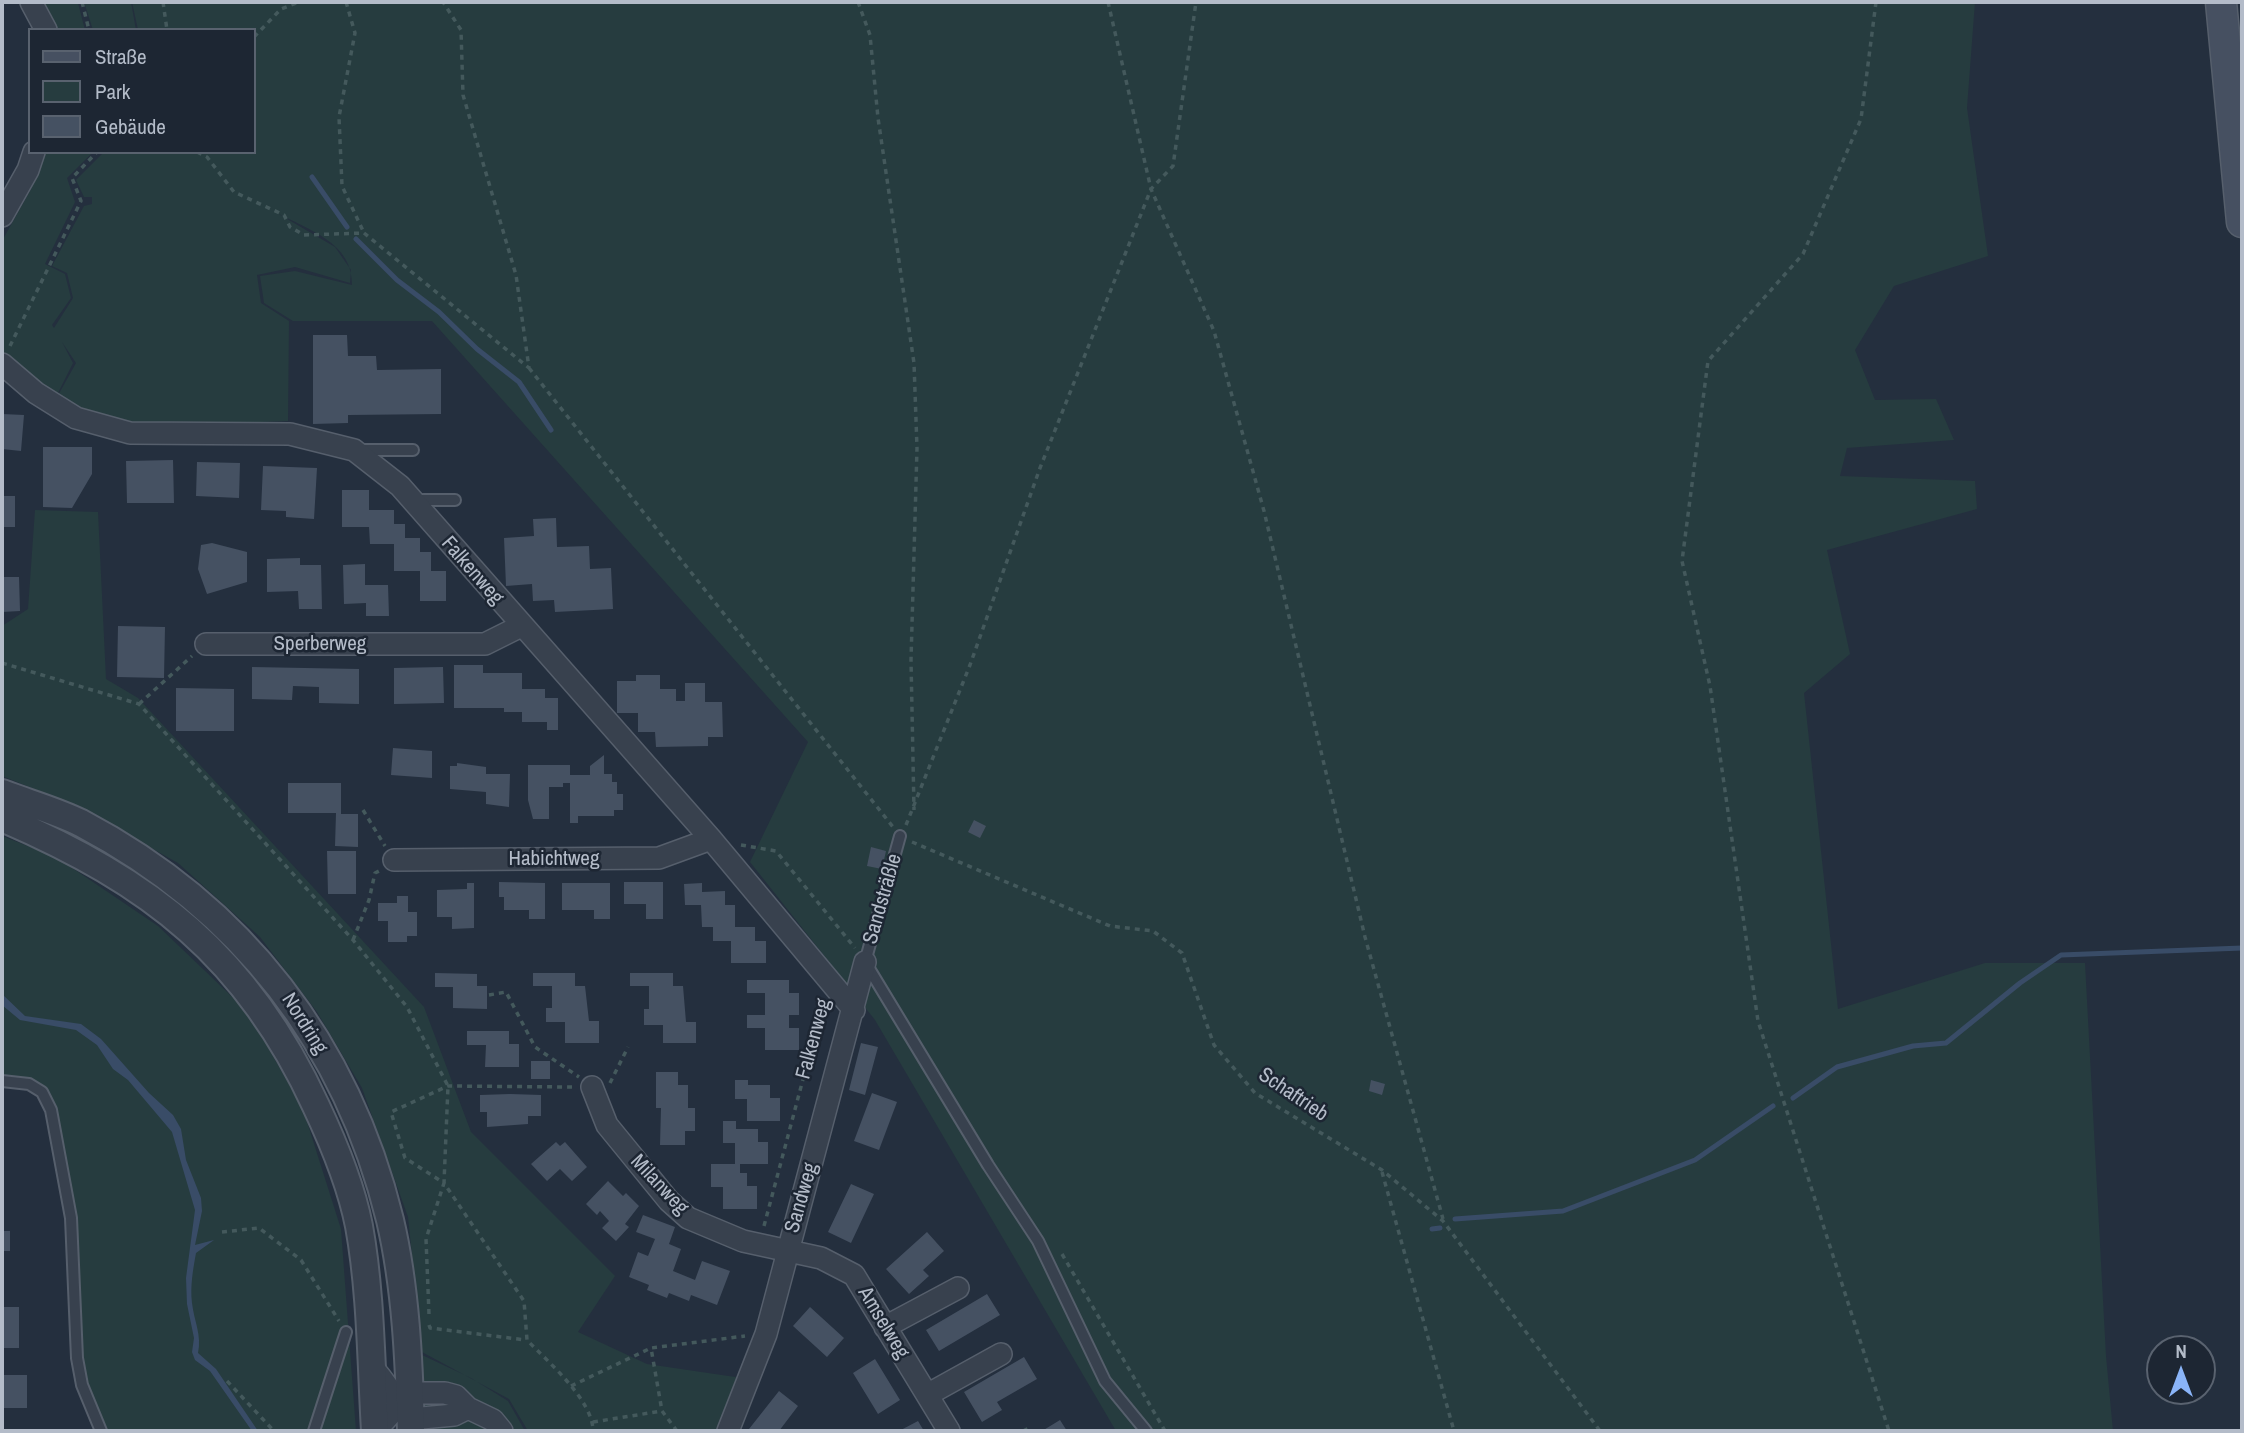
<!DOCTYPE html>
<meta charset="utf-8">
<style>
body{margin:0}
#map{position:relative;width:2244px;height:1433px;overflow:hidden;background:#242f3e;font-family:"Archivo Narrow",sans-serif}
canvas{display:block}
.frame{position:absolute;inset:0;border:4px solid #b4bcc9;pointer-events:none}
.legend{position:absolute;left:28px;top:28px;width:228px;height:126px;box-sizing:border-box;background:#1d2633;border:2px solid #59626f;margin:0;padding:9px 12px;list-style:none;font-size:21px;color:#b4bcc9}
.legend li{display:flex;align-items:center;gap:14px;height:35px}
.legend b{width:35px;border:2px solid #59626f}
.north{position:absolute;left:2146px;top:1335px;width:70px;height:70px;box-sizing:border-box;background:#1d2633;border:2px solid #59626f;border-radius:50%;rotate:0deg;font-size:19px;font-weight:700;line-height:28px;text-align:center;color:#b4bcc9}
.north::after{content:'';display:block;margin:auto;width:24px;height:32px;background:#8ab4f8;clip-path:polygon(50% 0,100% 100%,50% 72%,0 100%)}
</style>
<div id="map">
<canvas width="2244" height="1433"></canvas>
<div class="frame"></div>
<ul class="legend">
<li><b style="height:9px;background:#465061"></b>Straße</li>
<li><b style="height:19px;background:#263c3f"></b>Park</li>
<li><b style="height:19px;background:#455162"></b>Gebäude</li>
</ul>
<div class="north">N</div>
</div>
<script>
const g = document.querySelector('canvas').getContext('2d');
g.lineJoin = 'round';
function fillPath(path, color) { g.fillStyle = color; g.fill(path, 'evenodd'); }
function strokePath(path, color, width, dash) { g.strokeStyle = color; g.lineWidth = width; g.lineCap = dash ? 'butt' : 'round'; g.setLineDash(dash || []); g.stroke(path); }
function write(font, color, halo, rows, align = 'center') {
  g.font = font + ' "Archivo Narrow",sans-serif'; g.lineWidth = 5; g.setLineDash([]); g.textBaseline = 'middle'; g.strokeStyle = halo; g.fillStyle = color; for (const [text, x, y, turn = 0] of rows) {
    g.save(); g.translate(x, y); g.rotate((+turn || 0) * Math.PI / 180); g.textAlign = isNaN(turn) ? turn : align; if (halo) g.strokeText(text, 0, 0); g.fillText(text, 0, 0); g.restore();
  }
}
fillPath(new Path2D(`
 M43,2L78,3L85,30H56Z
 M84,2H131L136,30H93Z
 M132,2H1975L1967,108L1988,256L1894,286L1855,350L1875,400L1936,399L1954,440L1847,448L1840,476L1975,481L1977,509L1827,550L1850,654L1804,693L1838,1009L1985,963H2085L2106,1356L2113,1431H1116L875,1020L750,862L808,742L432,321H293L264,303L260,276L295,271L352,285C353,243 309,230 277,213L335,247L351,270L350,283L295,267L257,275L261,303L289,321L288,421L151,426L93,415L57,397L76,363L62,342L73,363L56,397L2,355V241L30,191L46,152H93L67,178L75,202L45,264L65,274L71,298L52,325L54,328L73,298L67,273L52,266L84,206L92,204V197H84L76,180L104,152H254V30H138Z
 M35,510L98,512L106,679L138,698L424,1007L471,1132L615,1276L578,1332L647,1364L742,1378L719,1431H528L509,1399L422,1352L408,1217L362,1088L317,1012L260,937L178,863L74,805L2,776V626L28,609Z
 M2,836L56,857L158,926L248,1012L303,1109L341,1229L356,1431H101L82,1385L71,1218L42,1092L2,1081Z
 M422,1355L471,1378L508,1401L525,1431H425Z`), '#263c3f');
fillPath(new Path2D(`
 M2,994L25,1016L81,1024L101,1039L149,1093L173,1115L181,1129L186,1160L201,1198L202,1211L195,1245L214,1240L196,1253C193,1270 190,1286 192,1303C194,1321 202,1335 198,1353L216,1369L258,1431H252L210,1371L195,1360L192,1352L194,1338L187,1304L186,1278L195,1210L172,1132L128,1080L113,1069L97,1045L76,1030L20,1020L2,1005Z`), '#394c67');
strokePath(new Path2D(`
 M312,177L347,227
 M356,239L397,280L439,312L477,349L519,382L551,430
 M1793,1098L1837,1067L1913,1046L1946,1043L2020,983L2061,955L2242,948
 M1455,1219L1563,1211L1695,1160L1773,1106
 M1432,1229L1440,1228`), '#394c67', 5);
fillPath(new Path2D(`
 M313,335H347L348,356H376L377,370L441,369V414L348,415V423L313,424Z
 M2,414L24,415L21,451L2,449Z
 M43,447H92V474L72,508L43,507Z
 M173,460L174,503H127L126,461Z
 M197,462L240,463L239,498L196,496Z
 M263,466L317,468L314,519L286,517V511L261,510Z
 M342,490H369V510H394V524H405V538H420V552H431V571H446V601H420V571H394V544H370L369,527H342Z
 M2,496H15V527H2Z
 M556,518L557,547L589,546L590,569L611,568L613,609L555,612L554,600L533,601L532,584L506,586L504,538L534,536L533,519Z
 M212,543L247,552V582L207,594L198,569L201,545Z
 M300,558V565H321L322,609H299L298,591L267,592V559Z
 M365,564V585H388L389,616H366V603L344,604L343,565Z
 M2,577H19L20,611L2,612Z
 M118,626L165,627L164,678L117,677Z
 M454,665H483V673H522V689H545V698H558V730H547V722H522V712H504V708H454Z
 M252,667L359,669V704L319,703V687L293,686L292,700L252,699Z
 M443,667L444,703L394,704V668Z
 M636,675H660V689H676V701H685V683H705V702H722L723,737H708V746L656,747L655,732H638V713H617V681H636Z
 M176,688L234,689V731H176Z
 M393,748L432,751V778L391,775Z
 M604,755V774H612V782H617V794H623V810H614V816H578V823H570V783H563V787H549V819H533L528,800V765H570V775H590V766Z
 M457,763L486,767V774H510L509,807L486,804V792L450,789V766H457Z
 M288,783H341V814H358V847L335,846L336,813H288Z
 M974,820L986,826L980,838L968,832Z
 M871,847L886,851L882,869L867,866Z
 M327,851H356V894H328Z
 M499,882L545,883V919H529V910H504V897H499Z
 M624,882H663V919H646V904H624Z
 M467,883H474V928L452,929V917H437V890L467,889Z
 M562,883H610V919H594V910H562Z
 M702,883V892L725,891V905H735V927H755V941H766V963H731V941H713V927H702L701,905H685L684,884Z
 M397,896H408V912H417V936H407V942H388V921H378V903H397Z
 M435,973L477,974V986H487V1009L453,1008V987H435Z
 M533,973H575V986H585L589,1021H599V1043H565V1022H546V1008H552V986H533Z
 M630,973H673V986H683L686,1022H696V1043H663V1025H644V1009H649V986H630Z
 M747,980H789V993H799V1015H789V1028H799V1050H765V1028H747V1015H765V993H747Z
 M467,1031H509V1044H519V1067H485L486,1045H467Z
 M861,1043L878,1047L865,1095L849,1090Z
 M531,1061H550V1079H531Z
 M656,1072H678V1085H688V1108H695V1131H685V1145H660L661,1108H656Z
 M735,1080H748V1085H770V1098H780V1121H747V1099H735Z
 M1371,1080L1385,1084L1382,1095L1369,1091Z
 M872,1093L897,1102L879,1150L854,1141Z
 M510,1094L541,1095V1116H528V1124L487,1127V1112H480V1095Z
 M723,1121H736V1129H758V1142H768V1164H740V1173H747V1186H757V1209H723V1187H711V1164H735V1143H723Z
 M556,1142L560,1146L565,1142L587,1167L572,1181L560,1169L547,1181L531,1164Z
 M608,1181L623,1196L626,1193L639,1206L625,1224L629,1227L616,1241L602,1228L609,1221L600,1211L597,1215L586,1204Z
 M851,1184L874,1194L851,1243L828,1232Z
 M643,1215L675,1227L669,1244L681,1249L673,1271L695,1280L702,1261L730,1271L717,1305L691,1295L689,1301L669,1293L667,1298L647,1290L649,1285L629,1277L638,1252L648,1256L655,1239L636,1232Z
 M2,1231H10V1251H2Z
 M927,1232L944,1251L923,1270L929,1276L909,1294L886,1269Z
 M987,1294L1000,1315L939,1351L926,1330Z
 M2,1307H19V1348H2Z
 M810,1307L844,1338L827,1357L793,1326Z
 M1024,1357L1037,1379L997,1402L1002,1410L982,1422L964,1392Z
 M875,1359L900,1400L878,1414L853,1373Z
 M2,1375H27V1408H2Z
 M779,1391L798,1406L779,1431H752L749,1429Z
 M1060,1420L1067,1431H1042Z
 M918,1421L924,1431H899Z`), '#455162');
const service = new Path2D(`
 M359,450H413
 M412,500H455
 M900,836L865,962L988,1165L1038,1241L1105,1381L1146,1431
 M2,1081L29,1084L42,1092L51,1110L71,1218L77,1358L82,1385L101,1431
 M314,1431L346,1332`);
const minor = new Path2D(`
 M31,2L46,30
 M2,216L28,170L34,152
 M2,364L36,393L76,418L130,433L290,434L354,450L400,486L711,839L854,1010
 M206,644H485L521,626
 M394,860L659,858L711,839
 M592,1087L607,1125L669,1201L688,1218L743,1241L821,1258L854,1275L949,1431
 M885,1327L958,1288
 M371,1366C387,1382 396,1402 411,1419L454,1415L468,1408
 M927,1395L1001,1354
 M375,1431L410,1393H445L456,1396L468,1408L493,1420L502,1431
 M728,1431L766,1334L865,962`);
const tertiary = new Path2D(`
 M2,793C28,803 57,811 81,823C242,908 347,1044 390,1220C406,1288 409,1362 411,1431
 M2,818C151,882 247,956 316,1106C334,1144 351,1185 359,1226C371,1292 371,1364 375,1431`);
const secondary = new Path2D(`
 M2221,2L2242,222`);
strokePath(service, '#565f6c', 14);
strokePath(minor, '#565f6c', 24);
strokePath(tertiary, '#565f6c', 30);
strokePath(secondary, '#565f6c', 33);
strokePath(new Path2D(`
 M82,2L89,30
 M163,2L167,30
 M346,2L355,33L339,117L342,186L364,233
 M858,2L870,35L878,118L914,363L917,448L911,660L914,810
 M1108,2L1151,189L1214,331L1264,511L1365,937L1443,1219
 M1876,2L1861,119L1803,254L1708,361L1682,561L1710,686L1758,1021L1889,1431
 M254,37L281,9L299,2
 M197,152L207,157L234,192L284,215L290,227L304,235L364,233L529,368L516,275L463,95L461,30L443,2
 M10,346L81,201L72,178L97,152
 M529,368L893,827
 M2,663L139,704L353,940L407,1007L448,1086L444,1183L524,1301L527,1340C548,1362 593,1400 593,1431
 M139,704L192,656
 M363,810L385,846
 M906,825L970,665L1040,468L1151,189L1173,166L1196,2
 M912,842L1110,926L1153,931L1182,953L1214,1045L1255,1093L1382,1170L1443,1221L1600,1431
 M741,845L776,851L855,948
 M353,940L369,900L375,873L379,871
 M489,995L506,992L535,1047L579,1077
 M610,1083L628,1047
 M1382,1172L1454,1431
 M764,1226L823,1004
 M222,1232L259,1228L301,1260L339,1321
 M1062,1254L1165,1431
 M429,1314L426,1239L444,1183L405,1158L391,1112L448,1086L572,1087
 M429,1325L430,1328L526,1340
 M227,1381L274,1431
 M571,1386L651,1348
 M593,1422L662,1411
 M677,1431L662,1411L651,1348L745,1336
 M1023,1431L1031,1427`), '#44595c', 3.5, [5, 5]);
strokePath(service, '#38414e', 10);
strokePath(minor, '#38414e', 21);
strokePath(tertiary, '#38414e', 26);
strokePath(secondary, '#465061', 30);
write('21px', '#b4bcc9', '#1d2633', [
 ["Falkenweg",472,571,49],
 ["Sperberweg",320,644],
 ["Habichtweg",554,859],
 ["Sandsträßle",883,899,-74],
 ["Nordring",304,1024,58],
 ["Falkenweg",814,1039,-75],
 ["Schaftrieb",1293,1095,34],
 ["Milanweg",659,1185,47],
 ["Sandweg",802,1198,-74],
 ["Amselweg",883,1323,59]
]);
</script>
